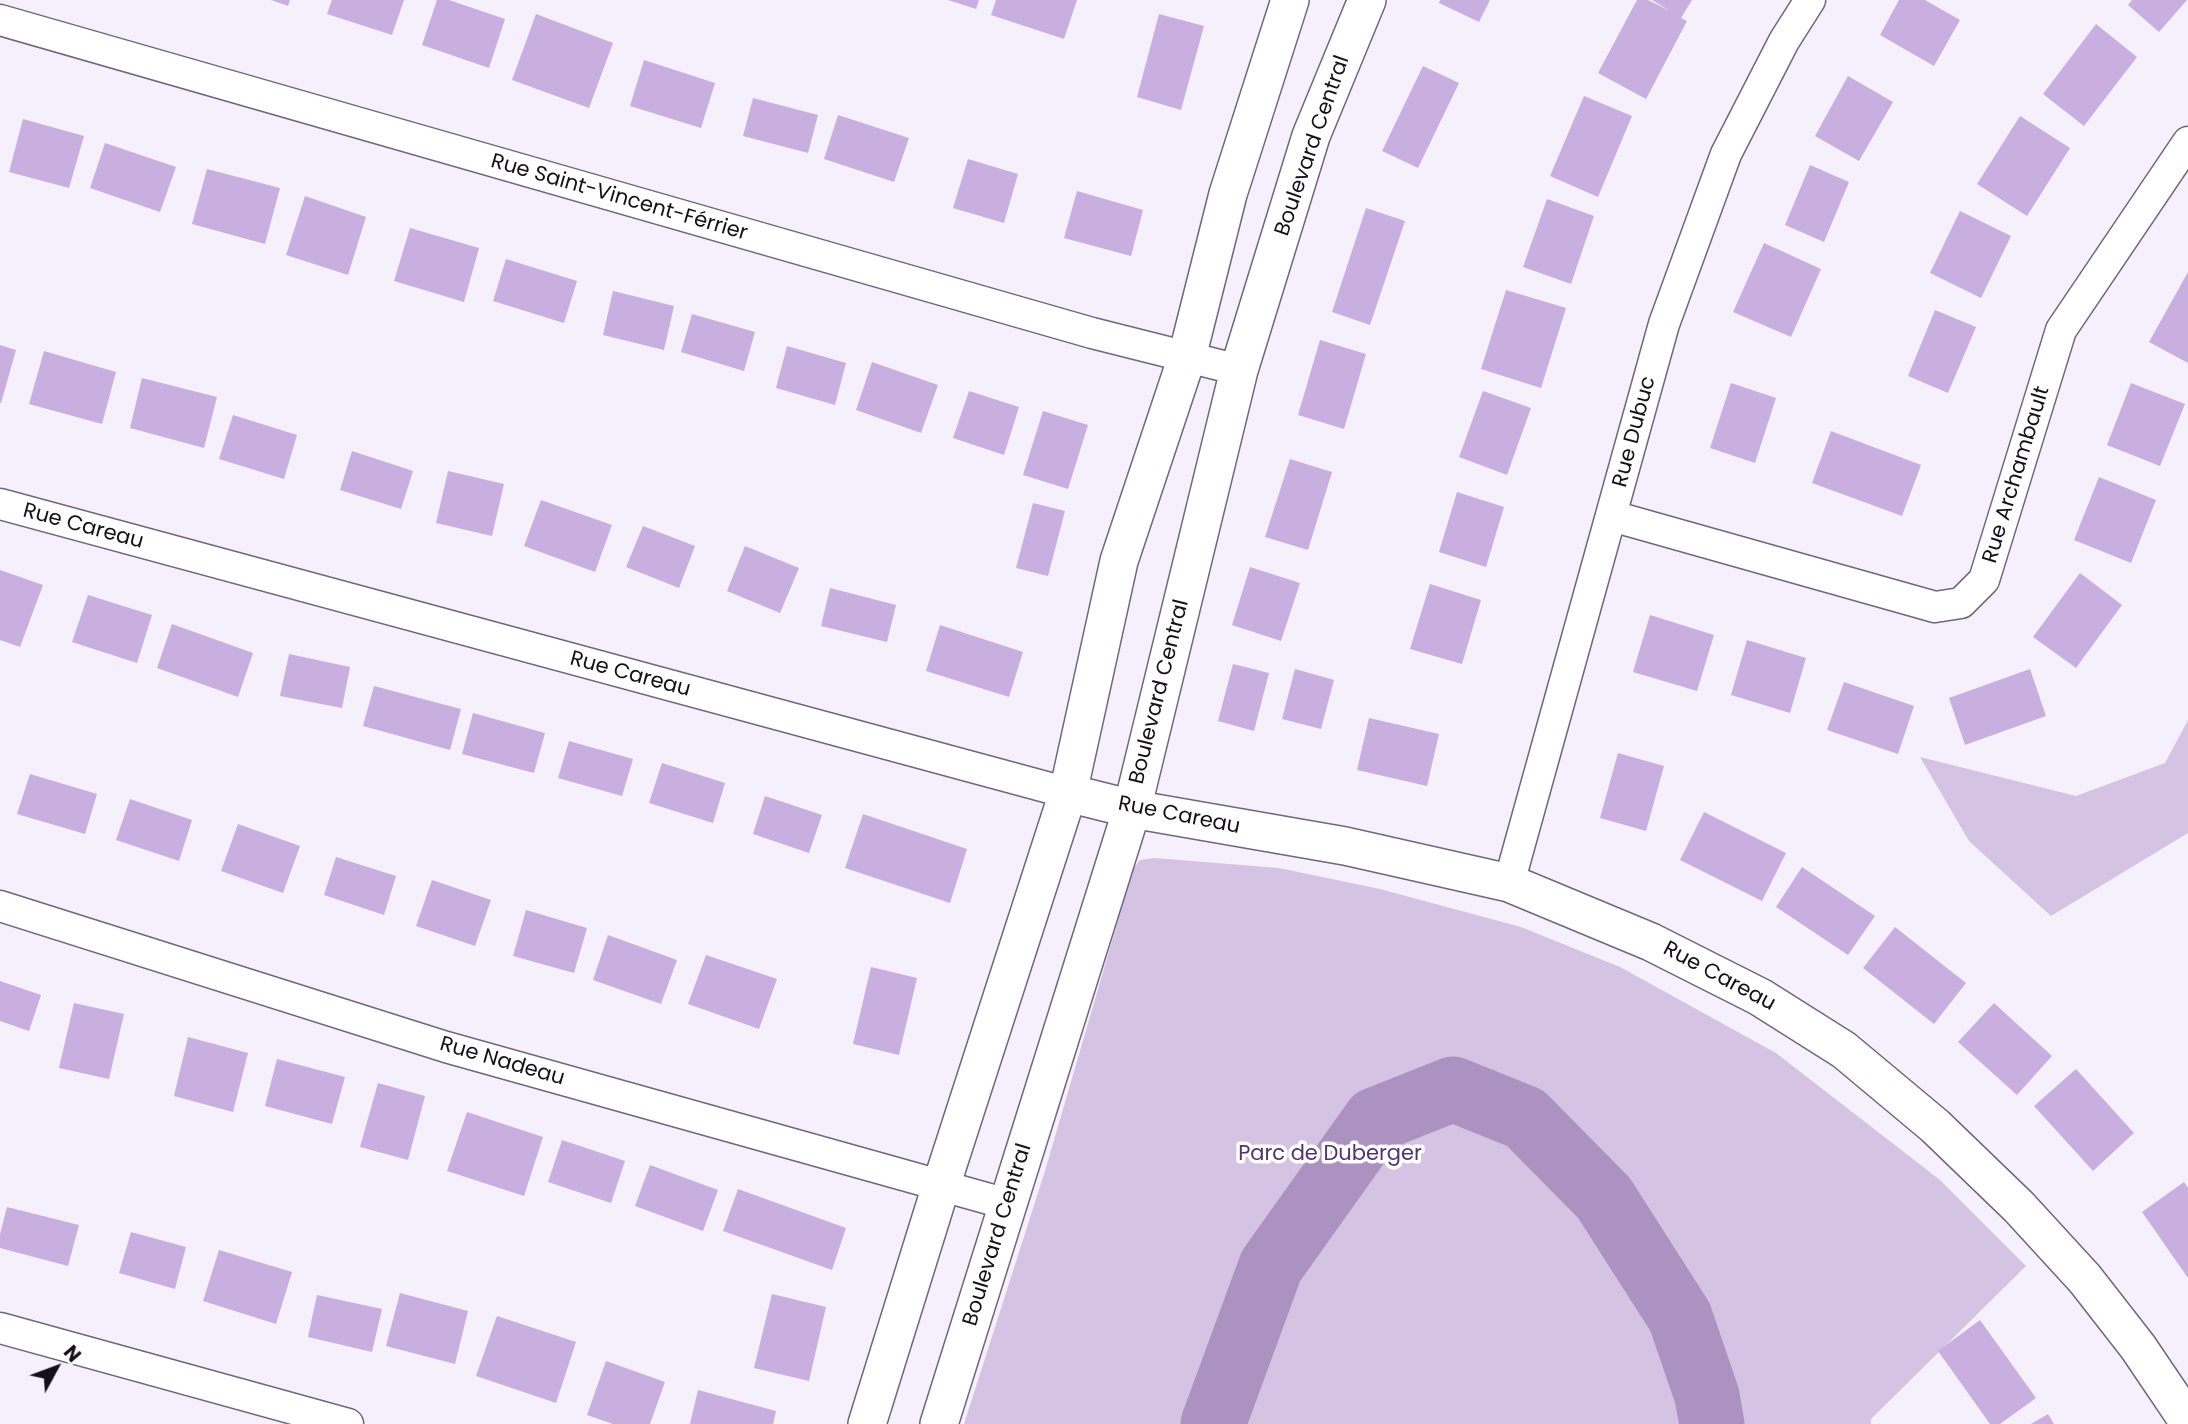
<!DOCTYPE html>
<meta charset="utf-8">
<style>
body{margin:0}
#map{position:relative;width:2188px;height:1424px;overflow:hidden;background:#f6f0fc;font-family:Poppins,sans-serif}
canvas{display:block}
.north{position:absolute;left:21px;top:1333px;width:70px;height:70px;-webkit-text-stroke:5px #fff;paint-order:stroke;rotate:49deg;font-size:19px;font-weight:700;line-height:28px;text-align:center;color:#140f18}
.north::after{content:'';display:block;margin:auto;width:24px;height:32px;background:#140f18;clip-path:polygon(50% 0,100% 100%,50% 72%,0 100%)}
</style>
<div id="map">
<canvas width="2188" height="1424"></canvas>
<div class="north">N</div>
</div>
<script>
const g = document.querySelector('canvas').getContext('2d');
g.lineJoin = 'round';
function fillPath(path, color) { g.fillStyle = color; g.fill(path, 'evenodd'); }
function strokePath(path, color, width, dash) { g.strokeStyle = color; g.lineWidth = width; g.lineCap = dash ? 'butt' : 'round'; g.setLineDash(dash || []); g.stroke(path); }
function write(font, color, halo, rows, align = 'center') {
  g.font = font + ' Poppins,sans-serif'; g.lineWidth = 7; g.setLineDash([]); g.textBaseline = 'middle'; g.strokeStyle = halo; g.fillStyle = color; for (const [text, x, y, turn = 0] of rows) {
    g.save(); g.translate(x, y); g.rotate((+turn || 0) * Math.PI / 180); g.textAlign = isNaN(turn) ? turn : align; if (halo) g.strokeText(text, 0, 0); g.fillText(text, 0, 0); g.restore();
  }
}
fillPath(new Path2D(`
 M2188,720V833L2051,916L1969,841L1920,757L2076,796L2165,763Z
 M1154,858L1279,868L1380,889L1521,927L1620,967L1776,1053L1940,1180L2026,1266L1871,1419V1424H964L1045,1171L1133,869L1140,860Z`), '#d4c3e3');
strokePath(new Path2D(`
 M1213,1424L1271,1266L1375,1120L1453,1089L1525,1118L1604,1198L1680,1317L1707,1396L1712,1424`), '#ab92c1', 65);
fillPath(new Path2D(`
 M271,0H290L288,6Z
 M332,0H404L392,35L327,14Z
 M437,0H449L505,19L489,68L422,45Z
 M948,0H979L976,9Z
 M996,0H1077L1064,39L991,15Z
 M1440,0H1490L1479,22L1439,3Z
 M1637,0H1648L1670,11L1652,0H1692L1681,18L1687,21L1646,99L1598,73Z
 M1899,0H1925L1960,20L1934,66L1880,35Z
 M2132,0H2187L2159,32L2128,5Z
 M536,14L613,43L589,108L512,80Z
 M1159,14L1204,26L1181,110L1137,97Z
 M2096,24L2137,57L2084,126L2043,94Z
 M644,60L715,83L701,128L630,106Z
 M1423,66L1459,83L1418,168L1382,151Z
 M1848,76L1893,102L1859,161L1815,136Z
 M1584,96L1632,116L1598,197L1550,176Z
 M753,98L818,115L808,153L743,136Z
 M838,115L909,138L894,182L824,159Z
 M2020,116L2070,148L2027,216L1977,184Z
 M23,119L84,136L69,188L9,172Z
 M105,143L176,167L160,212L90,188Z
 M968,159L1018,174L1004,223L953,208Z
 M1810,165L1849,182L1824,242L1785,225Z
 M207,169L280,188L265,244L192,224Z
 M1077,191L1143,210L1131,256L1064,238Z
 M305,196L366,217L348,275L286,255Z
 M1547,199L1594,216L1571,284L1523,267Z
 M1366,208L1405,221L1370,325L1332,312Z
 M1960,211L2011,236L1981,298L1930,273Z
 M410,228L479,248L464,302L394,281Z
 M1764,243L1821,269L1791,337L1733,312Z
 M506,259L577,281L564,323L493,301Z
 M2188,272V363L2149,342Z
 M1506,290L1566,308L1541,388L1481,369Z
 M613,291L674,306L664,350L603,335Z
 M1935,310L1976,327L1948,393L1908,376Z
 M692,314L755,332L744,371L681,352Z
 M1320,340L1366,354L1344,429L1298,415Z
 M0,345L16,350L1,403H0Z
 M787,346L846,363L835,405L776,388Z
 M44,351L116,372L102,424L29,404Z
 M872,362L938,385L921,433L856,410Z
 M142,378L217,397L204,448L130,428Z
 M1731,383L1776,398L1755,463L1710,448Z
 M2131,383L2185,404L2160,466L2107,445Z
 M969,391L1019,407L1004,455L953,438Z
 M1483,391L1531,408L1507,475L1459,457Z
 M1043,411L1088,425L1068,489L1023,475Z
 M233,415L297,435L284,479L219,459Z
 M1831,431L1921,465L1902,516L1812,483Z
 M352,451L413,471L401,509L340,490Z
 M1290,459L1332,472L1308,550L1265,537Z
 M448,471L504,484L492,536L436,523Z
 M2099,477L2156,500L2131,563L2074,540Z
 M1457,492L1504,507L1486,567L1439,552Z
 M541,500L612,525L595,572L524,546Z
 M1033,503L1065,511L1048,576L1016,568Z
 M643,526L695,546L679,588L626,567Z
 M745,546L799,568L780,613L727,591Z
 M1250,567L1300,583L1281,641L1232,625Z
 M0,570L43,585L20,647L0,640Z
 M2080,573L2122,605L2076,668L2033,637Z
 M1430,584L1481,600L1462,664L1410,649Z
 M830,588L896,605L887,642L821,626Z
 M88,595L152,615L137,663L72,642Z
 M1650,615L1714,635L1697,691L1633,672Z
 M172,624L253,653L238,697L157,668Z
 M940,625L1023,652L1009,697L926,671Z
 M1747,640L1806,658L1790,713L1731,695Z
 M289,654L350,667L342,708L280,696Z
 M1233,664L1269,673L1254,731L1218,721Z
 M1295,669L1334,680L1321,729L1282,719Z
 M2030,669L2046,716L1965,745L1949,698Z
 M1844,682L1914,706L1898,754L1827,730Z
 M374,686L461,709L450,750L363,726Z
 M473,713L545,733L534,773L462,754Z
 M1369,718L1439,734L1427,786L1357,770Z
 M569,741L633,759L622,796L558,778Z
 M1618,753L1664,766L1646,831L1600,818Z
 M662,763L725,783L713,823L649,803Z
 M30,774L97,794L85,834L17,814Z
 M765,796L822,815L809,853L753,834Z
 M130,799L192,820L179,861L116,840Z
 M1704,812L1786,853L1762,901L1680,860Z
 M863,814L967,849L950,903L845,868Z
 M238,824L300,846L283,893L221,871Z
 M336,857L396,876L384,915L324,895Z
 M1802,867L1875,916L1848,955L1776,907Z
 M432,880L491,900L475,946L416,926Z
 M526,910L587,928L574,973L513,956Z
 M1895,927L1966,983L1934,1024L1863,968Z
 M608,935L677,960L661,1004L593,980Z
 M706,955L777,979L759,1029L688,1004Z
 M871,967L917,978L899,1055L853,1044Z
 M0,981L41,995L29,1031L0,1021Z
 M74,1003L124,1014L109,1079L59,1068Z
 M1994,1003L2052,1056L2017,1095L1958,1042Z
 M188,1037L248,1053L233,1112L174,1096Z
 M277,1059L345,1077L332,1124L265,1106Z
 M2076,1069L2134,1133L2093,1171L2034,1106Z
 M378,1083L425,1096L408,1160L360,1147Z
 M467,1112L543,1137L524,1196L447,1171Z
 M562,1140L625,1161L611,1203L548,1182Z
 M650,1165L718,1190L703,1231L635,1206Z
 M2184,1182L2188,1188V1278L2142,1212Z
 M738,1189L846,1228L832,1270L723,1231Z
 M7,1207L79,1225L68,1266L0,1248V1234Z
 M131,1232L186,1247L175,1289L119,1273Z
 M219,1250L292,1272L276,1324L203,1301Z
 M400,1293L468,1311L455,1364L386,1346Z
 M772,1294L826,1307L809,1381L754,1368Z
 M317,1295L382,1309L372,1352L308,1337Z
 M497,1316L576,1342L556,1403L476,1376Z
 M1980,1320L2036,1398L2000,1424H1990L1938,1351Z
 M606,1361L665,1382L650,1424H613L587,1415Z
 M698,1390L776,1411L773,1424H690Z
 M2048,1414L2054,1424H2031Z`), '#c8afdf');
const minor = new Path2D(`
 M0,20L1092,333L1239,370
 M0,504L1068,793
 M1612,516L1935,607L1961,603L1984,580L2061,330L2188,142
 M1509,883L1664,324L1726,154L1784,41L1810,0
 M0,906L446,1047L1007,1204
 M0,1328L348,1424`);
const tertiary = new Path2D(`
 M1068,793L1132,809L1345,846L1509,883L1651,942L1760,997L1844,1050L1935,1126L2019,1207L2085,1279L2138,1347L2188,1421
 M867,1424L941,1186L1068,793L1119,561L1187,357L1228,194L1290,0
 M939,1424L1132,809L1239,370L1311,136L1367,0`);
strokePath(minor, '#72657e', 33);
strokePath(tertiary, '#72657e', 40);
strokePath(minor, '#fff', 30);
strokePath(tertiary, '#fff', 37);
write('21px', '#140f18', '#fff', [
 ["Boulevard Central",1313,146,-71],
 ["Rue Saint-Vincent-Férrier",619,198,16],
 ["Rue Dubuc",1635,432,-75],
 ["Rue Archambault",2017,475,-73],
 ["Rue Careau",83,527,15],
 ["Rue Careau",630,675,15],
 ["Boulevard Central",1160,692,-76],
 ["Rue Careau",1179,816,11],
 ["Rue Careau",1719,977,28],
 ["Rue Nadeau",502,1062,16],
 ["Boulevard Central",998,1235,-73]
]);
write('21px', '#54336e', '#fff', [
 ["Parc de Duberger",1330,1155]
]);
</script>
